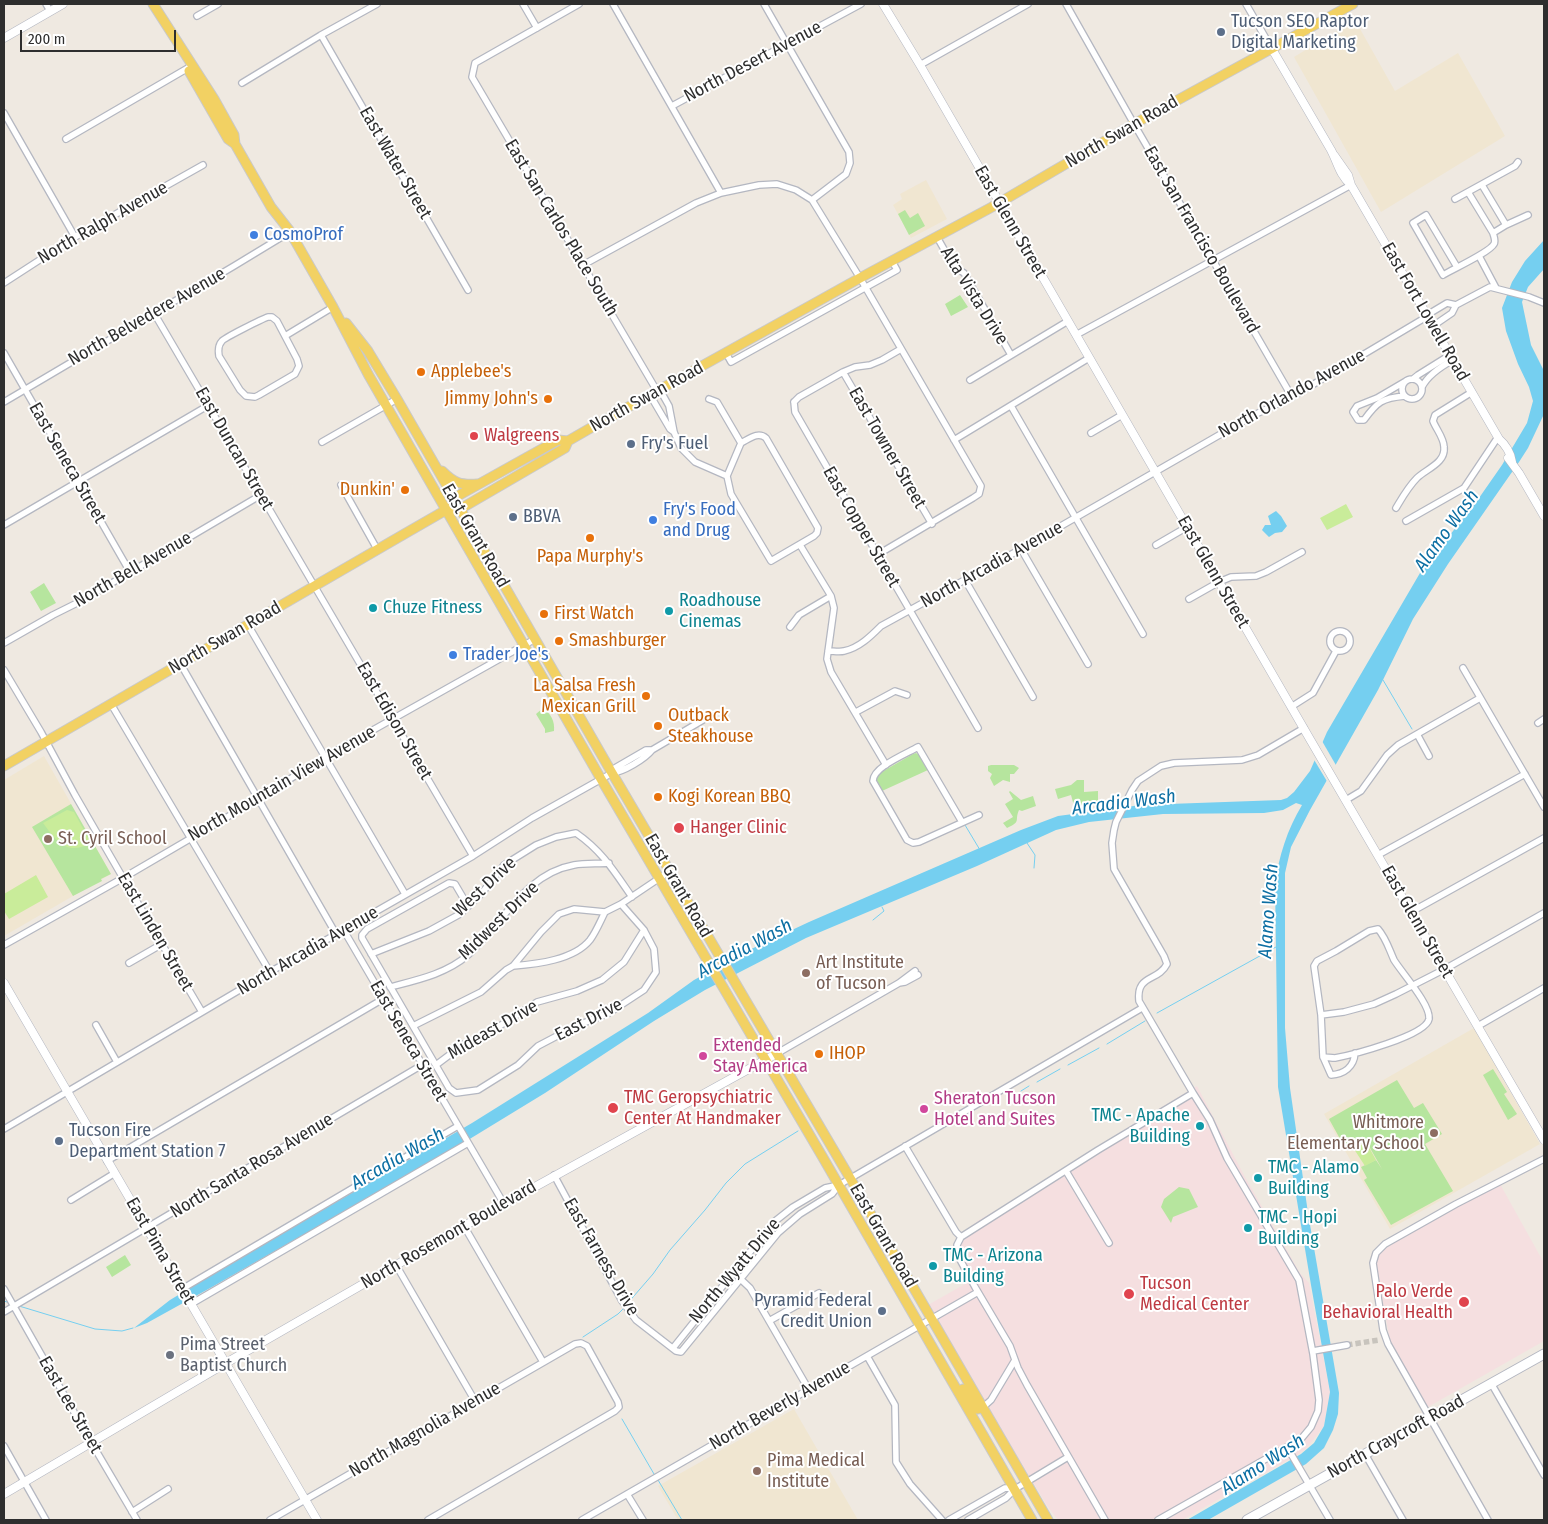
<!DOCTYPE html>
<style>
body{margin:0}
#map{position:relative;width:1548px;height:1524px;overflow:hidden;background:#efe9e1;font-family:"Fira Sans Condensed",sans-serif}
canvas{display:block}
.frame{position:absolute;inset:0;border:5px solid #2e2e2e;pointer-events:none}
.scale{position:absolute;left:20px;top:30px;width:156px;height:22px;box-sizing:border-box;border:2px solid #2e2e2e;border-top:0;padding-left:6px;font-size:15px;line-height:18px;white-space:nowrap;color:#2e2e2e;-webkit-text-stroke:4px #fff;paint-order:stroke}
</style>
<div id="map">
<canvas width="1548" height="1524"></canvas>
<div class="frame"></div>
<div class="scale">200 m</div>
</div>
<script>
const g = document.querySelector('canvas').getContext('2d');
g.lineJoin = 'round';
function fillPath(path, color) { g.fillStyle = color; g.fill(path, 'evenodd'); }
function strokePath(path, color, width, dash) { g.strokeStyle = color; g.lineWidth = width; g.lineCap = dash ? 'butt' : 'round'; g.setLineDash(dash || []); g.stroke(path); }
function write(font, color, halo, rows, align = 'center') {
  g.font = font + ' "Fira Sans Condensed",sans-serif'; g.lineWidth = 4; g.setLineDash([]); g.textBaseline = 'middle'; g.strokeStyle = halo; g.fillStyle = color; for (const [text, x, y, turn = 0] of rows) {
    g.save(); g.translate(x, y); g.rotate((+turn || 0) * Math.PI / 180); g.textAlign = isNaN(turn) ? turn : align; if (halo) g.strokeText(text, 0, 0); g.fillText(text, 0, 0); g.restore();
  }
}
fillPath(new Path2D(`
 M1355,20L1395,91L1458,53L1505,136L1381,212L1294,57Z
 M926,180L947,219L911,238L893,205L902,199L900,194Z
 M44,756L111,874L4,936V780Z
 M1474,1028L1540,1144L1390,1229L1324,1114Z
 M794,1409L858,1520H678L658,1486Z`), '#f0e6d1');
fillPath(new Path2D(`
 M1197,1086L1245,1177L1300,1273L1309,1283L1330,1392L1324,1426L1307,1448L1299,1454L1182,1520H1058L1048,1507L1012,1448L928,1305L965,1284L953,1247L958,1236L979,1220L1009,1203L1135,1123Z
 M1500,1184L1544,1263V1341L1428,1407L1390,1341L1376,1264L1378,1254L1400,1238Z`), '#f5dfe0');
fillPath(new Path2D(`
 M905,210L910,218L918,213L925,226L909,235L898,214Z
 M960,295L968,307L951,316L945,304Z
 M44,583L56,603L41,611L30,592Z
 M543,708C551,714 555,721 554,731L545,733V729L536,714Z
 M916,753L919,755L928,770L882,791L876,779L878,774L913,754Z
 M991,765H1014L1019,768L1014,774H1010V782L1003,780L994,786L990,778L992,774L988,771V766Z
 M1077,780H1084V792L1098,791V802L1074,806L1071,795L1058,799L1055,789L1071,785Z
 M1010,791L1021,800L1033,796L1036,806L1022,811L1019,810C1014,821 1022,821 1007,828L1003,823L1013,817L1005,804L1013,799L1009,792Z
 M71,804L111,874L101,879L102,881L73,896L32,827Z
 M1493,1069L1507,1092L1504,1094L1517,1114L1508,1120L1483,1075Z
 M1397,1080L1414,1108L1423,1103L1442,1134L1425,1144L1453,1191L1391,1225L1364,1180L1367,1178L1361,1167L1376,1160L1382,1169L1366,1141L1354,1147L1351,1142L1344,1146L1329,1119Z
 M1179,1187L1189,1189L1198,1207L1173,1217L1171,1223L1161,1207L1164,1199Z
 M125,1255L131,1265L112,1277L106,1267Z`), '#b6e59e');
fillPath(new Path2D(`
 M1346,504L1353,517L1327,530L1320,518Z
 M67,810L74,812L91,843C67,856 57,842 43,823Z
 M36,875L48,897L9,919L4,911V894Z
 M1366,1142L1376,1160L1365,1166L1354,1149Z`), '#c9ec9a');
fillPath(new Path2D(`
 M1544,240V269L1528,287L1522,302L1531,345L1544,371V414L1528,448L1519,462L1448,564L1413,619L1378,690L1310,810L1291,847L1285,873V1028L1290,1088L1308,1213L1339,1393L1338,1414L1333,1430L1324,1448L1306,1464L1208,1520H1187L1301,1454L1314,1443L1324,1426L1330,1392L1311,1285L1278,1087L1275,884C1279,856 1287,830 1302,805L1296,803L1283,810L1264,813L1163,814L1089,822L1056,830L977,866L806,938L705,990L654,1021L545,1093L450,1151L212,1287L147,1323L134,1328L170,1300L247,1254L472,1123L648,1013L694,980L747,951L809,922L1021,830L1058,816L1141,805L1281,800L1287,798L1294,792L1310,771L1327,732L1420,573L1479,498L1502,465L1527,423L1533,401L1529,387L1518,364L1506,331L1502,308L1512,282L1525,261Z
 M1276,511L1281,516L1287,526L1282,532L1275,533L1269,537L1262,530L1265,525H1271L1268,516Z`), '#75cff0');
fillPath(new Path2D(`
 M1322,741L1337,767L1328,783L1313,758Z`), '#efe9e1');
strokePath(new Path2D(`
 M1383,680L1412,729
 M965,825L980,850
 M1027,843L1035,855L1034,868
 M873,920L884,911L882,907
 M1157,1013L1276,947
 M1107,1044L1145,1021
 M1068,1065L1099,1048
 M1037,1082L1060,1069
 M1021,1091L1029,1086
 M4,1301L10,1303
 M627,1304L653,1274L670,1250L705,1210L726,1183L745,1164L798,1131
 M19,1306L95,1329L122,1331L133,1328
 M583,1337L618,1314L625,1307
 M622,1419L654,1474
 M658,1480L682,1520`), '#75cff0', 1);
strokePath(new Path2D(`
 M1347,1345L1379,1340`), '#c8c4bd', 5.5, [5.5, 3]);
const minor = new Path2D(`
 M46,4L50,11
 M523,4L537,28
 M579,4L475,63L472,77L657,391
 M613,4L721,193
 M1066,4L1134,124L1292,397
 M1246,4L1272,49
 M197,16L218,4
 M321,35L468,290
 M920,65L1028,4
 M242,83L321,35L377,4
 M672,106L861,4
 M4,113L75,237
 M66,139L188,68
 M1482,185L1506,225
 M1455,199L1515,166L1518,162
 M812,200L860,278L981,486L979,494L973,498L877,555
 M1493,233L1506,225L1528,215
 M937,237L954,267L964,273L1011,355
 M1479,256L1496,288
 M583,265L696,203L721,193L759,185L777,184L796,190L812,200L846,174L850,163L849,152L764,4
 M1457,267L1426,215L1413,223L1443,275C1453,269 1490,252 1494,244C1496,241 1494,237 1493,233L1468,192
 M4,283L75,237L203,165
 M154,313L473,856
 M1427,315L1447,303L1456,305L1490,287L1529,297L1544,303
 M268,317H272L277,321L297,359L299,366L295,374L259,395L255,397L246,396L240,390L219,356C218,350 218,345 222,341C224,338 262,319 268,317Z
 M1433,326L1452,313L1456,305
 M1076,335L1351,185
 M285,336L333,307
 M4,353L130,572
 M726,353L731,362L897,270L892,261
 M843,372L932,524
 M1402 389a10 10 0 1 1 20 0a10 10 0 1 1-20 0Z
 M1413,379L1418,375L1450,355
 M970,380L1068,321
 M1422,387C1428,375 1442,366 1453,360
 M660,390L669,406L674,432L681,448L695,462L727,476L731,494L771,561L814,536L817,533L818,528L766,438C758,431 749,439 741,443
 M650,395L670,429L674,432
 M1405,396C1382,398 1377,402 1364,420H1358L1353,412L1357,406L1377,398L1406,381
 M709,399L717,402L741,443L727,476
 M4,402L234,266L290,232
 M794,402L795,412L978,728
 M794,402L799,397L843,372L855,367L870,365L882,360L901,349
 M1011,406L1143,634
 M1091,433L1122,415
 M954,440L1089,358
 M322,442L397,399
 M341,485L377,549
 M1396,508C1402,498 1408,487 1417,478C1426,469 1446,463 1444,447C1444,438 1436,429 1433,421L1435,415L1472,392
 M1406,521L1464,488L1498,437
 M4,525L209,405
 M800,545L831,596L834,608L827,659L831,672L886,765
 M1156,545L1187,527
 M1021,549L1088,664
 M965,580L1033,697
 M1189,599L1219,582L1231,577L1256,576L1266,572L1302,552
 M248,625L405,894
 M790,627L799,615L831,596
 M1330 641a10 10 0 1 1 20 0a10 10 0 1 1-20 0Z
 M4,643L53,615L83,600L261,495
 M828,651C833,651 840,652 844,651C859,648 871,636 881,626L1021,549L1254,415L1292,397L1428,316
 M180,663L336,934
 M1463,668L1544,807
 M4,670L41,732L75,795L123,878L202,1012
 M111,704L270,972
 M1291,707L1313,693L1336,651
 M856,712L895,691L907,695
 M1538,723L1544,719
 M1417,734L1429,756
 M652,750L703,720
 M1346,800L1361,791L1387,755L1398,745L1480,698
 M962,822L918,747C906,754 873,767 873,781L907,840L913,843L919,842L979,815
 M1378,855L1525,774
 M468,906L455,884L449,883L367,929L362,935V938L449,1088L456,1093L478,1090L518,1065L538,1046L576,1026L609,1013L644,990L656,972L654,949L644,930L621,904
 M605,912L621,904L670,871
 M1411,912L1544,838
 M343,929L504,1204
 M4,945L123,878L258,799L325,757L535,639
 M371,954L429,931L460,914L482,893L504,865L536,845L556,837L576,833C602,851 614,871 632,897
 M129,963L162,944
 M899,983L905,982L918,975
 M390,987C417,980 446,974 468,955C503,924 524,874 574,865C585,863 598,864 609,863
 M1321,1015L1344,1012L1374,1004L1396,994L1445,969L1544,913
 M96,1025L117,1062
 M413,1026L481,992L506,970L513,966L541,932L559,914L574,909L605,912C600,922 596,932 590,940C574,960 537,964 513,966
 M1478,1026L1544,988
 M776,1054L899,983L915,971
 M1323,1057C1327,1057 1331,1058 1335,1058C1351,1055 1426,1036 1429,1019C1431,1005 1402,973 1394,960C1389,949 1386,938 1378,929L1369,931L1336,951L1317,961L1314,966L1321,1015L1323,1057L1331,1075C1344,1074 1354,1067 1355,1053
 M436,1065L464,1044L484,1036L537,1002L577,991L602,980L624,962L644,930
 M1193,1093L1139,1001C1136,974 1158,982 1167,964L1164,956L1114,869L1112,843L1114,830L1116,822L1132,790L1138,781L1161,766L1174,763L1242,760L1258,755L1304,728
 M4,1129L270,972L473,856L532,818L612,773L615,768L646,750H652C645,759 623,772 612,773
 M905,1146L956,1232L961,1237
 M107,1161L383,999
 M1066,1171L1109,1243
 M554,1175L622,1301L636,1320L676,1351L681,1352L778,1233L800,1214L832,1194L839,1185
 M71,1200L115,1173
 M464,1226L543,1362
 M396,1265L475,1401
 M733,1272L750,1288L809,1390
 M4,1289L91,1442L137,1520
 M182,1289L458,1126
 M191,1304L468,1143
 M4,1312L422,1065
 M769,1321L819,1293
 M673,1348L774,1222L793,1207L825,1188L839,1185L1142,1008
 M1313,1351L1347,1345
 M867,1356L895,1405L896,1462L910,1484L942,1520
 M1491,1383L1544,1475
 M982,1408L991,1400L1015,1360
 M4,1446L46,1520
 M1287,1447L1330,1520
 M1365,1454L1403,1520
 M1015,1489L1068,1457
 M627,1494L643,1520
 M132,1512L168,1489
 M270,1520L575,1344L581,1343L587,1346L618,1402L619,1407L615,1411L428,1520
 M582,1520L978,1292
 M949,1520L1005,1488L1015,1489L1006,1498L968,1520
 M1105,1520L1027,1385L1018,1368L1010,1346L975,1287L958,1256L957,1245L961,1237L1098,1150L1193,1093L1210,1120L1227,1158L1299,1280L1313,1354L1319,1400L1318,1411L1311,1427L1301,1439L1158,1520
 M1488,1520L1388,1344L1383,1330L1373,1263L1376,1253L1385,1244L1456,1204L1544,1159`);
const tertiary = new Path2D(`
 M883,4L920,65L1311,741L1544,1140
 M4,38L63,4
 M1272,49L1331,150C1338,163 1339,174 1351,185L1348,175L1334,155
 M1351,185L1499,439C1505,444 1511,453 1512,462
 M1508,458L1519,473L1544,516
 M4,983L317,1520
 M4,1494L226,1363L464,1226L776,1054`);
const secondary = new Path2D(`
 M1247,1520L1544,1354`);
const primary = new Path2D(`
 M153,4L214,99L234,135L235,144L271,207L289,230L333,307L368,374L453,522L601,779L822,1156L1032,1520
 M189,71L228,139L235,144
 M346,323L368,351L397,399L612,773L850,1178L1048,1520
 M442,471C454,483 460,485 477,484
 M452,502L454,498L558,440L568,441L594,426L860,278L992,207L1134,124L1353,4
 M4,766L406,533L446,510L460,509L467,505L565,448L568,441
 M963,1389L977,1409L982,1408`);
strokePath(minor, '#b4b7c1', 8);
strokePath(tertiary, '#b4b7c1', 9);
strokePath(secondary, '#b4b7c1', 11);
strokePath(primary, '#c9c9c9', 11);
strokePath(minor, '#fff', 5.5);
strokePath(tertiary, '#fff', 8);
strokePath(secondary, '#fff', 9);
strokePath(primary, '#f2d163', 9);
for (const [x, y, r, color] of [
 [1221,32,5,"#5c6f8a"],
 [254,235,5,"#3f7fe0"],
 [421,372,5,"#e8710a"],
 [548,399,5,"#e8710a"],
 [474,436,5,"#e0444e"],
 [631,444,5,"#5c6f8a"],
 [405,490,5,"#e8710a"],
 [513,517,5,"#5c6f8a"],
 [653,520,5,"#3f7fe0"],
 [590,538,5,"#e8710a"],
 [373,608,5,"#0f9aa8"],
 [669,611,5,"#0f9aa8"],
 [544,614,5,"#e8710a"],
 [559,641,5,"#e8710a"],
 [453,655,5,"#3f7fe0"],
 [646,696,5,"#e8710a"],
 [658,726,5,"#e8710a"],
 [658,797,5,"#e8710a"],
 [679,828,6,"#e0444e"],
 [48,839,5,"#8d6e63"],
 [806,973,5,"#8d6e63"],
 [819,1054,5,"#e8710a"],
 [703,1056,5,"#d1479c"],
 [613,1108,6,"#e0444e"],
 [924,1109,5,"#d1479c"],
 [1200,1126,5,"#0f9aa8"],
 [1434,1133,5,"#8d6e63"],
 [59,1141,5,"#5c6f8a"],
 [1258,1178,5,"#0f9aa8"],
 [1248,1228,5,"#0f9aa8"],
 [933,1266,5,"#0f9aa8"],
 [1129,1294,6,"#e0444e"],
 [1464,1302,6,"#e0444e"],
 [882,1311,5,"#5c6f8a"],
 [170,1355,5,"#6b7280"],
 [757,1471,5,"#8d6e63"]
]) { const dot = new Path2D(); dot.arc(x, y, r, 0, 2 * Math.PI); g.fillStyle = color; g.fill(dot); strokePath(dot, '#fff', 2); }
write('18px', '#4e5e75', '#fff', [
 ["Tucson SEO Raptor",1231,22],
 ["Digital Marketing",1231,43],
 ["Fry's Fuel",641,444],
 ["BBVA",523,517],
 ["Tucson Fire",69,1131],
 ["Department Station 7",69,1152],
 ["Pyramid Federal",872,1301,"right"],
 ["Credit Union",872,1322,"right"]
], 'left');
write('18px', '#2e2e2e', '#fff', [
 ["North Desert Avenue",753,62,-28],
 ["North Swan Road",1122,132,-30],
 ["East Water Street",395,163,60],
 ["East Glenn Street",1010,222,60],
 ["North Ralph Avenue",103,223,-30],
 ["East San Carlos Place South",561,228,59],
 ["East San Francisco Boulevard",1201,240,60],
 ["Alta Vista Drive",974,296,58],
 ["East Fort Lowell Road",1425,312,60],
 ["North Belvedere Avenue",147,317,-30],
 ["North Orlando Avenue",1292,394,-29],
 ["North Swan Road",647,397,-29],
 ["East Towner Street",887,448,60],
 ["East Duncan Street",234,449,60],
 ["East Seneca Street",67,463,60],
 ["East Copper Street",861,527,60],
 ["East Grant Road",475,536,60],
 ["North Arcadia Avenue",992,565,-29],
 ["North Bell Avenue",133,570,-30],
 ["East Glenn Street",1213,572,60],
 ["North Swan Road",225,638,-30],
 ["East Edison Street",394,721,60],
 ["North Mountain View Avenue",282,784,-30],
 ["East Grant Road",678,886,60],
 ["West Drive",485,887,-43],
 ["Midwest Drive",499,921,-44],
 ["East Glenn Street",1417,922,60],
 ["East Linden Street",155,932,60],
 ["North Arcadia Avenue",308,951,-30],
 ["East Drive",589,1020,-27],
 ["Mideast Drive",493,1030,-30],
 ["East Seneca Street",408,1041,60],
 ["North Santa Rosa Avenue",252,1166,-31],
 ["North Rosemont Boulevard",449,1235,-30],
 ["East Grant Road",883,1236,60],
 ["East Pima Street",160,1251,60],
 ["East Farness Drive",601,1257,60],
 ["North Wyatt Drive",735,1271,-50],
 ["East Lee Street",70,1405,60],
 ["North Beverly Avenue",780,1406,-30],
 ["North Magnolia Avenue",425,1430,-30],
 ["North Craycroft Road",1396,1437,-29]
]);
write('18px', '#366cbe', '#fff', [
 ["CosmoProf",264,235],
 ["Fry's Food",663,510],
 ["and Drug",663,531],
 ["Trader Joe's",463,655]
], 'left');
write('18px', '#c56008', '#fff', [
 ["Applebee's",431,372],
 ["Jimmy John's",538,399,"right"],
 ["Dunkin'",395,490,"right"],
 ["Papa Murphy's",590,557,"center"],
 ["First Watch",554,614],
 ["Smashburger",569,641],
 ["La Salsa Fresh",636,686,"right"],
 ["Mexican Grill",636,707,"right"],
 ["Outback",668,716],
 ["Steakhouse",668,737],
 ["Kogi Korean BBQ",668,797],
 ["IHOP",829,1054]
], 'left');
write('18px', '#be3a42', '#fff', [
 ["Walgreens",484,436],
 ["Hanger Clinic",690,828],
 ["TMC Geropsychiatric",624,1098],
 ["Center At Handmaker",624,1119],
 ["Tucson",1140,1284],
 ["Medical Center",1140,1305],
 ["Palo Verde",1453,1292,"right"],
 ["Behavioral Health",1453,1313,"right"]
], 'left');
write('18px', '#0d838f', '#fff', [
 ["Roadhouse",679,601],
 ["Cinemas",679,622],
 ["Chuze Fitness",383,608],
 ["TMC - Apache",1190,1116,"right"],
 ["Building",1190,1137,"right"],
 ["TMC - Alamo",1268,1168],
 ["Building",1268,1189],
 ["TMC - Hopi",1258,1218],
 ["Building",1258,1239],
 ["TMC - Arizona",943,1256],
 ["Building",943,1277]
], 'left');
write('18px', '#785e54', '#fff', [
 ["St. Cyril School",58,839],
 ["Art Institute",816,963],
 ["of Tucson",816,984],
 ["Whitmore",1424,1123,"right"],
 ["Elementary School",1424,1144,"right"],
 ["Pima Medical",767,1461],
 ["Institute",767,1482]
], 'left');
write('18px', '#b23c85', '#fff', [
 ["Extended",713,1046],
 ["Stay America",713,1067],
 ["Sheraton Tucson",934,1099],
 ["Hotel and Suites",934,1120]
], 'left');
write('18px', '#5b616d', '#fff', [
 ["Pima Street",180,1345],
 ["Baptist Church",180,1366]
], 'left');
write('italic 19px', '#0d6fa3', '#fff', [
 ["Alamo Wash",1447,531,-54],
 ["Arcadia Wash",1124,803,-7],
 ["Alamo Wash",1269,911,-86],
 ["Arcadia Wash",745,949,-28],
 ["Arcadia Wash",398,1159,-30],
 ["Alamo Wash",1263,1465,-33]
]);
</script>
